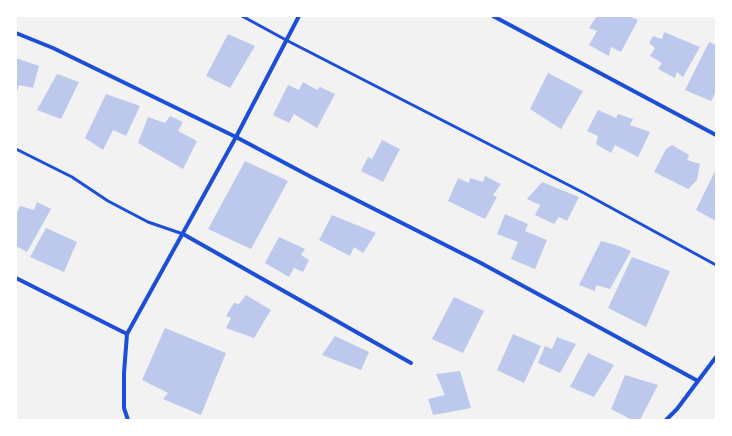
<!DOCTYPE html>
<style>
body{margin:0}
#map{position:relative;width:732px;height:436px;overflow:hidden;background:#f2f2f2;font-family:"Public Sans",sans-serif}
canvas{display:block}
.frame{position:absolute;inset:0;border:17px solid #fff;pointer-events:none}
</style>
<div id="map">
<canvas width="732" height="436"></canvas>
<div class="frame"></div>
</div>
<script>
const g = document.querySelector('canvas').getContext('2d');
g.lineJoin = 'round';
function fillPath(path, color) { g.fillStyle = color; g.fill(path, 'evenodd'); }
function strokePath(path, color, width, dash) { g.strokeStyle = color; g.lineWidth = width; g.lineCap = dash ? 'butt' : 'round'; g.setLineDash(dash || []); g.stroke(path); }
fillPath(new Path2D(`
 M597,16H604L606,17L607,16H629L638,20L621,52L611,47L609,56L589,45L597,31L589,28Z
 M664,32L700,47L683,77L677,72L675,78L658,69L662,63L650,56L655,48L649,43L653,36L662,39Z
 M228,34L255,46L230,88L206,76Z
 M709,42L716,45V92L711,101L685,90Z
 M16,58L39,66L33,88L19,85L17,92L16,91Z
 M548,73L583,91L561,129L530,109Z
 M57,74L79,82L61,119L37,110Z
 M303,82L317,90L320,87L335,94L317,128L294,114L289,123L273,115L288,85L299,90Z
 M106,94L140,106L126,136L113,130L103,150L85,138Z
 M598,110L616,118L618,114L633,119L630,125L650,132L638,157L615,145L611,153L596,144L598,136L587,131Z
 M170,116L183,122L178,131L197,141L183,169L138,143L148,117L165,123Z
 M382,140L400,149L383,182L361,171L368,157L372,159Z
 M672,145L689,155L687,160L700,164L697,180L688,189L654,172L666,149Z
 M245,161L288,181L251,249L208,229Z
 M716,169V221L696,210Z
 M485,176L501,184L493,195L497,197L485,219L448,201L458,178L469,183L470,178L483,182Z
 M542,182L579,197L567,221L559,217L554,224L535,215L540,205L527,199Z
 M37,202L51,209L27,252L16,246V214L20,206L34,210Z
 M505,214L528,224L525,231L547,240L535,269L511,259L518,242L497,234Z
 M332,215L376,233L363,253L354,247L350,256L319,240Z
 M46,228L77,242L64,272L30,257Z
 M279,237L305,249L301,255L309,260L303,272L294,268L289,277L265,263Z
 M601,241L619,246L631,251L610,289L596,285L595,291L579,285Z
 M632,257L670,271L646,327L608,308Z
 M246,295L271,310L254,338L226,328L231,318L226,316L234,303L239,304Z
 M454,297L484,311L463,353L432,339Z
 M165,328L226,353L201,415L163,399L168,393L142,380Z
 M513,334L541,346L524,383L497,370Z
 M335,336L369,352L361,370L322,355Z
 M557,337L576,344L560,373L538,363L545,346L552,349Z
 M588,353L614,365L594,397L570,387Z
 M460,371L471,408L433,415L428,399L445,395L436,374Z
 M625,375L658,385L640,420H632L611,409Z`), '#bdc9ec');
strokePath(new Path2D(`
 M242,16L286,40L584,193L716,265
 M16,149L72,177L108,201L148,222L183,234`), '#1d4ed8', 3);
strokePath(new Path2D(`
 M493,16L716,135
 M16,33L53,48L236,137L315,179L479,262L698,381
 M183,234L411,363
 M16,278L127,334
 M128,420L124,408V373L127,334L236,137L299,16
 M666,420L677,409L716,357`), '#1d4ed8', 4);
</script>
